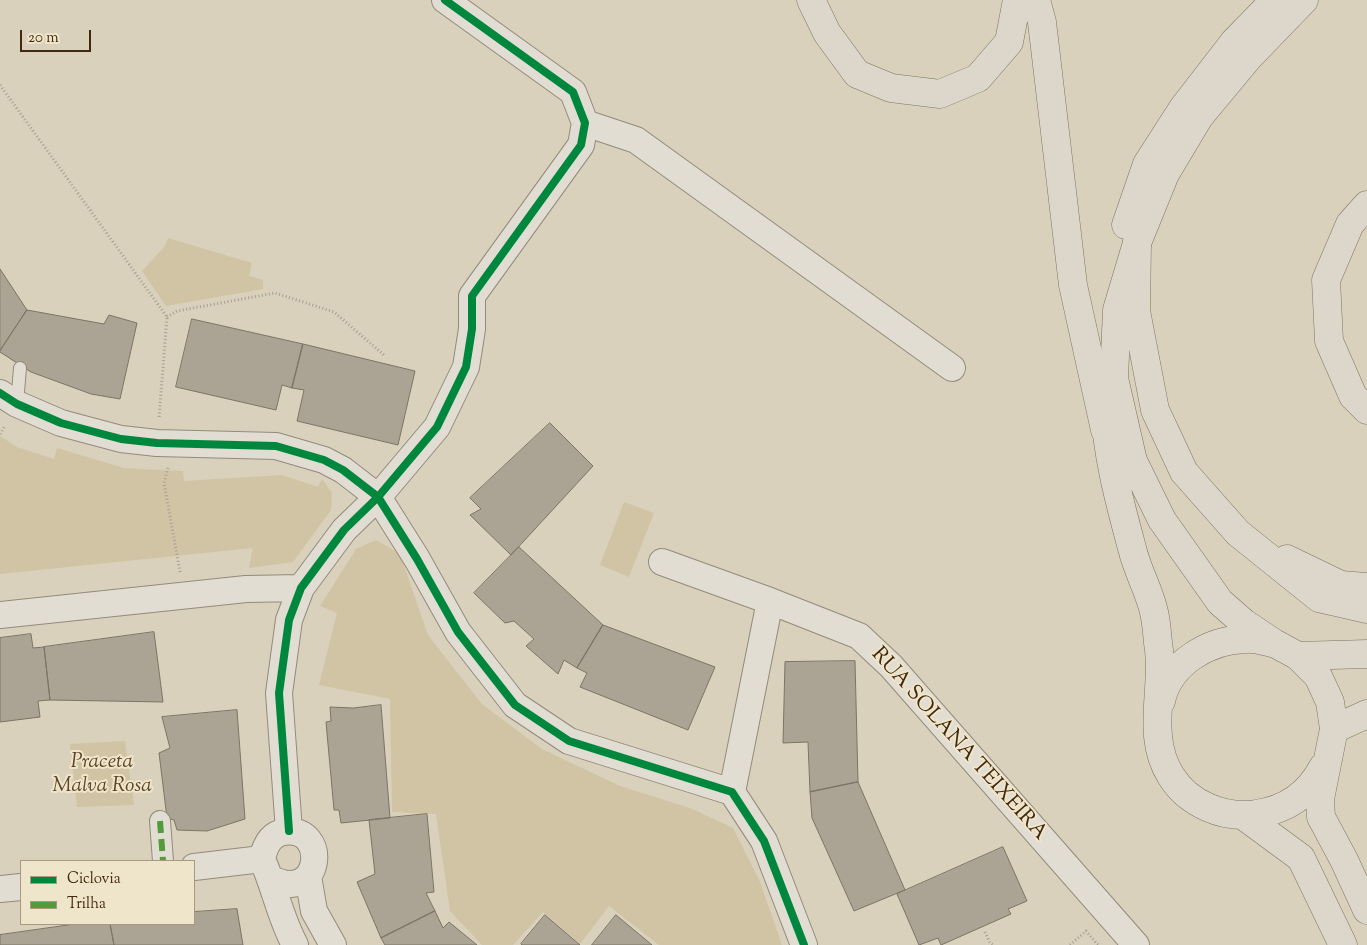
<!DOCTYPE html>
<style>
body{margin:0}
#map{position:relative;width:1367px;height:945px;overflow:hidden;background:#d9d1bb;font-family:"Sorts Mill Goudy",serif}
canvas{display:block}
.legend{position:absolute;left:20px;top:860px;width:175px;height:65px;box-sizing:border-box;background:#efe5ca;border:1px solid #aa997e;margin:0;padding:6px 9px;list-style:none;font-size:15px;color:#42280d}
.legend li{display:flex;align-items:center;gap:10px;height:25px}
.legend b{width:25px;border:1px solid #aa997e}
.scale{position:absolute;left:20px;top:30px;width:71px;height:22px;box-sizing:border-box;border:2px solid #42280d;border-top:0;padding-left:6px;font-size:15px;line-height:18px;white-space:nowrap;color:#42280d;-webkit-text-stroke:4px #efe5ca;paint-order:stroke}
</style>
<div id="map">
<canvas width="1367" height="945"></canvas>
<ul class="legend">
<li><b style="height:6px;background:#00873e"></b>Ciclovia</li>
<li><b style="height:6px;background:#549c3b"></b>Trilha</li>
</ul>
<div class="scale">20 m</div>
</div>
<script>
const g = document.querySelector('canvas').getContext('2d');
g.lineJoin = 'round';
function fillPath(path, color) { g.fillStyle = color; g.fill(path, 'evenodd'); }
function strokePath(path, color, width, dash) { g.strokeStyle = color; g.lineWidth = width; g.lineCap = dash ? 'butt' : 'round'; g.setLineDash(dash || []); g.stroke(path); }
function write(font, color, halo, rows, align = 'center') {
  g.font = font + ' "Sorts Mill Goudy",serif'; g.lineWidth = 4; g.setLineDash([]); g.textBaseline = 'middle'; g.strokeStyle = halo; g.fillStyle = color; for (const [text, x, y, turn = 0] of rows) {
    g.save(); g.translate(x, y); g.rotate((+turn || 0) * Math.PI / 180); g.textAlign = isNaN(turn) ? turn : align; if (halo) g.strokeText(text, 0, 0); g.fillText(text, 0, 0); g.restore();
  }
}
fillPath(new Path2D(`
 M168,238L252,263L249,276L263,280V289L166,306L142,271L165,246Z
 M0,436L17,447L54,459L57,448L124,468L183,471L184,481L282,475L318,487L322,479L332,493L331,510L293,562L249,568L253,548L0,574Z
 M624,502L654,513L629,577L600,565Z
 M376,540L400,554L428,635L482,704L542,749L620,786L690,808L733,828L760,882L782,945H659L609,906L580,944L543,912L513,945H482L450,911L436,814L392,812L390,699L319,685L337,613L320,606L356,549Z
 M125,741L134,805L77,807L70,744Z`), '#d1c4a5');
const building = new Path2D(`
 M0,269L27,310L0,350Z
 M27,310L104,324L109,315L137,323L120,399L91,394L31,372L0,352Z
 M192,319L303,344L292,388L282,385L276,410L176,387Z
 M303,344L415,371L398,445L297,421L304,390L292,388Z
 M550,423L593,466L511,555L470,515L481,509L470,498Z
 M519,547L603,625L577,668L564,660L558,674L526,646L534,639L514,621L505,623L474,593Z
 M603,625L715,667L688,730L580,687L587,673L577,668Z
 M154,632L163,702L50,700L44,647Z
 M31,634L33,648L44,647L50,700L38,701L40,717L0,722V638Z
 M855,661L858,782L810,792L808,742L783,743L785,662Z
 M381,705L390,818L341,823L339,810H334L326,722L331,721L330,707L353,708Z
 M237,710L245,819L207,831L177,830L174,820L167,818L159,753L170,748L162,717Z
 M858,782L905,890L854,911L812,818L810,792Z
 M427,814L434,892L426,893L435,911L381,938L357,882L375,874L369,820Z
 M1003,847L1027,901L1008,909L1011,914L941,945L938,938L919,945L897,894Z
 M237,909L243,945H114L110,924H194V912Z
 M435,911L443,928L449,922L477,945H385L381,938Z
 M545,915L580,945H522L521,944Z
 M616,915L652,945H592Z
 M75,924H110L114,945H0V935Z`);
fillPath(building, '#aba393');
strokePath(building, '#7d7465', 1);
const service = new Path2D(`
 M17,404L20,368`);
const pedestrian = new Path2D(`
 M160,821L163,861`);
const minor = new Path2D(`
 M585,123L636,140L952,368
 M0,393L17,404L61,423L121,439L157,443L276,446L324,460L343,470L378,497L417,559L458,632L515,705L569,741L732,792L764,841L804,945
 M662,562L770,601L859,636L891,666L1136,945
 M0,615L246,589L301,588
 M732,792L770,601
 M289,831L279,693L289,620L301,588L344,530L378,497L437,427L466,367L472,329V296L581,145L585,123L573,92L445,0
 M194,867L262,859
 M308,876L314,911L333,945
 M270,878C322,906 330,825 284,832C270,834 265,846 262,859C275,888 280,917 295,945
 M0,889L21,887`);
const primary = new Path2D(`
 M1304,0L1248,58L1199,117L1165,174L1137,243L1117,310L1114,378L1133,461L1162,520L1220,602L1244,623L1274,643L1298,656L1318,676L1330,702L1334,729L1320,799L1321,817L1344,860L1367,910
 M1126,225L1147,164L1183,108L1234,42L1275,0
 M1105,407C1106,452 1120,504 1132,548C1137,570 1149,590 1154,612C1157,624 1157,638 1159,650C1164,692 1146,737 1171,776C1188,804 1224,819 1256,814C1286,810 1309,794 1323,767
 M1161,701C1169,663 1209,640 1245,639C1254,638 1263,641 1272,643
 M1244,816L1301,858L1343,945`);
const motorway = new Path2D(`
 M811,0L827,33L857,74L891,88L940,94L978,78L1009,42L1017,0
 M1036,0L1042,22L1073,285L1105,430
 M1367,205L1350,224L1326,280L1329,341L1353,396L1367,410
 M1137,243L1136,311L1155,410L1184,472L1238,533L1319,598L1367,609
 M1287,559L1341,585L1367,587
 M1298,656L1367,654
 M1334,729L1367,714`);
strokePath(service, '#938b7b', 14);
strokePath(pedestrian, '#938b7b', 22);
strokePath(minor, '#938b7b', 28);
strokePath(primary, '#7d7465', 29);
strokePath(motorway, '#7d7465', 29);
strokePath(new Path2D(`
 M0,85L167,317L159,418
 M167,317L177,311L275,293L334,312L384,355
 M0,434L5,426
 M168,468L164,483L180,572
 M985,932L990,943L993,945
 M1070,945L1086,931L1098,945`), '#a59f93', 3, [1, 2.5]);
strokePath(service, '#e2ddd2', 12);
strokePath(pedestrian, '#e2ddd2', 20);
strokePath(minor, '#e2ddd2', 26);
strokePath(primary, '#dcd7ca', 28);
strokePath(motorway, '#dcd7ca', 28);
strokePath(new Path2D(`
 M160,821L163,861`), '#549c3b', 6, [12, 6]);
strokePath(new Path2D(`
 M0,393L17,404L61,423L121,439L157,443L276,446L324,460L343,470L378,497L417,559L458,632L515,705L569,741L732,792L764,841L804,945
 M289,831L279,693L289,620L301,588L344,530L378,497L437,427L466,367L472,329V296L581,145L585,123L573,92L445,0`), '#00873e', 8);
write('21px', '#42280d', '#efe5ca', [
 ["RUA SOLANA TEIXEIRA",958,745,48]
]);
write('italic 21px', '#5d4528', '#efe5ca', [
 ["Praceta",102,763],
 ["Malva Rosa",102,787]
]);
</script>
